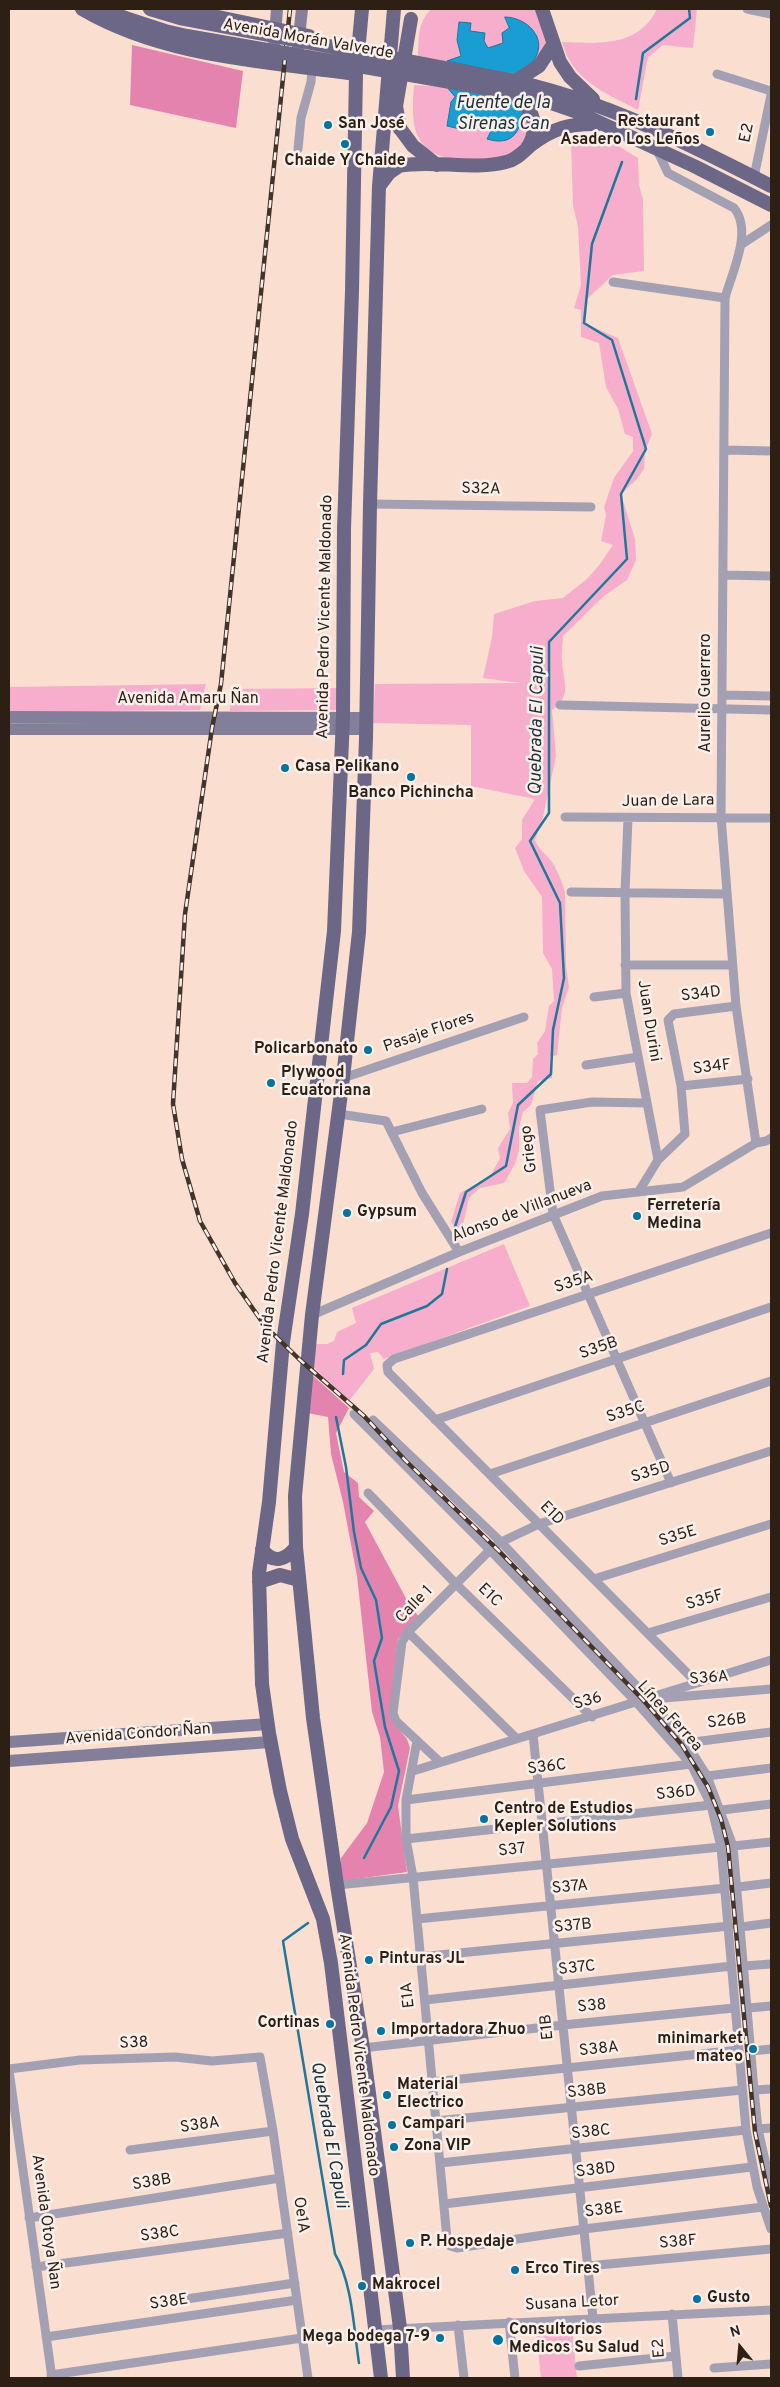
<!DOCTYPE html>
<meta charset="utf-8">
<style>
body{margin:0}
#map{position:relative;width:780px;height:2387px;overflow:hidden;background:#fadfd0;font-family:Overpass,sans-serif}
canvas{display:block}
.frame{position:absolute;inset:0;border:10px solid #2e1f15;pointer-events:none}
.north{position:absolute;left:715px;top:2322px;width:50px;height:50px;-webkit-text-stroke:4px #f9f0eb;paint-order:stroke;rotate:343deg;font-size:14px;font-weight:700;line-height:20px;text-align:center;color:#2e1f15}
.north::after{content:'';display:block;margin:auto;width:18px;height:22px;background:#2e1f15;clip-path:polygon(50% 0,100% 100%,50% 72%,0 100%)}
</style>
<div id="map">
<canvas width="780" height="2387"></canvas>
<div class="frame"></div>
<div class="north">N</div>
</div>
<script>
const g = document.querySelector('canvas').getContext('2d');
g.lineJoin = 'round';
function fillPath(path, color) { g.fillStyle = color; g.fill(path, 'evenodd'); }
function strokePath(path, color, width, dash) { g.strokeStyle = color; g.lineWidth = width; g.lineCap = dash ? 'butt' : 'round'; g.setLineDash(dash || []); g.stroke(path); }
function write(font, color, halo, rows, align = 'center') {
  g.font = font + ' Overpass,sans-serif'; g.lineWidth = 5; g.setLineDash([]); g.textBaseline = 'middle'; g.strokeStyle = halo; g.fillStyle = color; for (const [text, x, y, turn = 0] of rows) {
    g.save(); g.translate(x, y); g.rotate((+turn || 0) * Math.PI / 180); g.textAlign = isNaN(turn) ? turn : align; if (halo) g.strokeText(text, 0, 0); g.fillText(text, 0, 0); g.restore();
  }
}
fillPath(new Path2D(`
 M431,9H536L552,34L539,66L462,65L418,57C419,37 417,24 431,9Z
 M657,9H697L693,48L663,45L648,57L638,110C606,93 572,81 562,42C599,43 638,48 657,9Z
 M414,85L447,87L520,101L534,129L509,162C476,161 421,168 414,124C412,111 413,98 414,85Z
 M574,133L610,141L638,158L639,185L643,200L644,271L613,275L587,299L584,323L618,338L652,434L645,451L644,469L637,479L621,494L635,539L636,560L627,580L604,596L563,636C563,644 561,653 562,660C563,683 573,694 552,710L556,756L543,817L535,840C540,852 545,852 552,862C558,871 562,882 565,892L566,965L569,987L562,1008L557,1055L550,1057L552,1078L538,1081L531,1105L523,1112L519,1128V1150L515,1164L504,1183L480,1188L469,1198L462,1229L455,1227L451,1222L460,1193L490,1177L500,1158L498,1148L510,1129L508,1113L513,1103L512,1083H527L532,1077L533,1059L538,1054L537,1043L545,1031L549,1006L554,1001L552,969L543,953L542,897L524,871L515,848L522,839V820L535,799L471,786V725L373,723L375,684L520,683L483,678L492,637L494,614L535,601L563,598L588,578L600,564L613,545L601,541L606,515L604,507L614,478L633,451V437L625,434L618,409L606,387L599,343L581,337V310L574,308L581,285L578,227L573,205L571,142Z
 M206,684L200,710L9,712V687Z
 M339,688L336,710L230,711L231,689Z
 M504,1244L530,1306L384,1359L378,1352L370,1353L374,1369L349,1401L312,1366L314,1344H327L334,1341L337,1332L356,1323L352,1308Z
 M572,2328L577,2378H541L536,2331Z`), '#f6aecc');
fillPath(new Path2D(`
 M132,45L243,71L236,128L130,105Z
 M310,1373L349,1408L336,1433L344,1472L358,1483L359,1497L374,1511L365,1522L409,1604L419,1617L398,1639L390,1709L394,1723L407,1739L410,1748L398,1806L407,1872L341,1881V1858L367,1823L384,1772L380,1737L372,1712L357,1576L343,1502L331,1454L328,1417L307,1413Z`), '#e583af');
const water = new Path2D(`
 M505,17C526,17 549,38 534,60C529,67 521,71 514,75L447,61L461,56L457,40L459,22L471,23L470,31L485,33L484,41L488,48L503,43L502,33L509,28Z
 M447,87L524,101C522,126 517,148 487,139L491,131L487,128L484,121L464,120L460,129L447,126L451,102L455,97Z`);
fillPath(water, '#199dd3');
strokePath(water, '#1f779a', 1);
strokePath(new Path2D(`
 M636,99L643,53L690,18L689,9
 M454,1230L466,1192L506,1166L518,1105L551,1074L553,1030L564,978L560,903L530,841L549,813V642L627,559L621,494L646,449L612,340L584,323L592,244L622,162
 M343,1374L344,1360L366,1345L381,1324L427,1306L442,1294L447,1269
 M336,1417L346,1467L354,1532L361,1568L376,1600L382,1638L374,1661L385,1727L399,1771L391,1807L364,1858
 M308,1923L283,1941L335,2254C352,2281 354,2331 359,2363`), '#1f779a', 2.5);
strokePath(new Path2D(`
 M747,9L771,14
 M717,74L771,91
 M298,149L301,118L311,82L312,68
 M657,150L668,173L734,208C753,231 732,272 725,298L721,816L736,1006L756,1143
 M754,177L771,95
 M742,244L771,225
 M613,282L725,298
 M725,450L771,451
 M370,504L591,507
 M723,575L771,576
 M723,695L771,696
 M560,705L771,710
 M565,817L771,818
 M628,818L625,893L626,993L658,1160L639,1191
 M571,892L727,894
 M625,965H732
 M594,997L626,993
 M586,1065L638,1057
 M343,1078L524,1017
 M681,1086L748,1079
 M646,1103L592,1102L540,1110L553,1214L671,1483
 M339,1114L386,1121L422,1193L459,1252
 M392,1132L482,1109
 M658,1160L685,1134L681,1086L668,1020L674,1014L736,1006
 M312,1315L459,1252L602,1196L683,1187L756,1143L766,1141L771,1138
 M354,1414L490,1550L637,1703L691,1764L711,1805L721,1847L746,2130L757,2187L771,2229
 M373,1420L501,1542L649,1699L686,1743L707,1776L733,1846L754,2090L758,2129L771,2187
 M435,1420L771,1307
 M490,1474L771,1381
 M368,1493L456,1584L592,1717
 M594,1579L771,1524
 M408,1632L516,1738
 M648,1633L771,1597
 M697,1683L388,1372L387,1365L394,1359L771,1233
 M664,1698L771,1689
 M533,1734L593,2318
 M417,1741L406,1800V1839L413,1877L447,2239L450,2246L457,2248L584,2229L763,2207
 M686,1743L771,1732
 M440,1762L396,1721L393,1713L402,1642L408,1632L490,1550L501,1542L539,1524L771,1451
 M413,1771L771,1660
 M707,1776L771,1768
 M406,1800L691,1764
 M722,1810L771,1804
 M406,1839L711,1805
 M733,1846L771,1842
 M337,1885L721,1847
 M738,1887L771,1883
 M417,1919L726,1888
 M741,1927L771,1923
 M419,1957L730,1926
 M744,1966L771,1964
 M425,2000L732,1966
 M748,2008L771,2006
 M363,2048L563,2025L734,2008
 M752,2051L771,2049
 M9,2069L80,2060L175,2057L212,2061L260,2057L273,2131L308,2378
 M9,2070L52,2378
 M432,2082L739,2050
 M754,2090L771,2089
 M436,2121L742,2090
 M758,2129L771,2128
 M130,2150L273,2131
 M440,2163L746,2130
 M444,2204L752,2167
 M29,2218L280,2178
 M587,2266L771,2249
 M36,2267L288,2233
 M166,2302L295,2283
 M672,2314L678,2378
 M509,2322L515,2378
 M458,2325L464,2378
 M375,2330L771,2310
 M46,2337L297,2300
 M579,2366L676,2356
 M714,2368L771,2364
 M51,2375L302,2338`), '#a3a0b3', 9);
strokePath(new Path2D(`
 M273,61L277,9
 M296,65L302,9
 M9,717L367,718
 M9,729H366
 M9,1742L268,1724
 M9,1761L270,1742`), '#837e9a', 12);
strokePath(new Path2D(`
 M82,9C164,57 263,61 356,74
 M106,9L125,18
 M180,9L309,36
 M362,9L356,74L352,291L344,529L343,717L334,931L302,1214L283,1342L269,1502L259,1573L262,1684L269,1733L280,1791L292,1839L323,1919L331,1963L381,2378
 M394,9L379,186L370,504L366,738L359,932L343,1078L312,1315L295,1496L296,1547L313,1718L337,1885L363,2048L400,2328L403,2378
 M542,9L560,62L570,77L593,99
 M481,75C585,91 678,138 771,186
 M517,80L539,66L553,45
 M479,87L545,101L577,112L694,166L771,205
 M516,96C534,108 540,129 527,148
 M396,123L413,146L437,165
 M400,129L396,106L411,19
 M380,185L389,173L399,166C431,159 473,171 506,162C516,160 523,152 531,145C553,128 571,123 598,124
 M262,1549C273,1565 286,1560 296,1547
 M259,1582L280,1575L299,1580`), '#6c6687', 14);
const rail = new Path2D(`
 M290,9L221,684L212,728L185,914L173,1104L182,1159L200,1221L235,1283L265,1326L299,1359L364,1416L405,1460L499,1551L644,1701L682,1745L708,1787L721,1819L728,1847L755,2132L771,2206`);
strokePath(rail, '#443329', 4.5);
strokePath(rail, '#f9f0eb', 2.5, [8]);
strokePath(new Path2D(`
 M150,9L180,18L481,75
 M125,18L165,31L187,36L479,87`), '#6c6687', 14);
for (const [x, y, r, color] of [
 [328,125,5,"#02749f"],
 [710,132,5,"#02749f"],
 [345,144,5,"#02749f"],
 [285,768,5,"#02749f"],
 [411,777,5,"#02749f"],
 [368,1050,5,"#02749f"],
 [271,1083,5,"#02749f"],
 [347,1213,5,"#02749f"],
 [637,1216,5,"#02749f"],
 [484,1819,5,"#02749f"],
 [369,1960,5,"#02749f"],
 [330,2024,5,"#02749f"],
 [381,2031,5,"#02749f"],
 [753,2049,5,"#02749f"],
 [387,2095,5,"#02749f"],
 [392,2125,5,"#02749f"],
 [394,2147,5,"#02749f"],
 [410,2243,5,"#02749f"],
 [515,2270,5,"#02749f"],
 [362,2286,5,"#02749f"],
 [697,2299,5,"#02749f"],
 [440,2338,5,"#02749f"],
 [498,2340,6,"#02749f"]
]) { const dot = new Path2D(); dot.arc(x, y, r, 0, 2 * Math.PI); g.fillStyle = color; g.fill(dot); strokePath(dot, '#f9f0eb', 2); }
write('16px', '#2e1f15', '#f9f0eb', [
 ["Avenida Morán Valverde",308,40,10],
 ["E2",748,133,-78],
 ["S32A",481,490,1],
 ["Avenida Pedro Vicente Maldonado",326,617,-89],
 ["Aurelio Guerrero",707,693,-90],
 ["Avenida Amaru Ñan",188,700],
 ["Juan de Lara",668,802,-1],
 ["S34D",701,995,-7],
 ["Juan Durini",648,1021,81],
 ["Pasaje Flores",429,1033,-19],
 ["S34F",712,1068,-7],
 ["Griego",530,1149,-97],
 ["Alonso de Villanueva",522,1212,-21],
 ["Avenida Pedro Vicente Maldonado",279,1242,-83],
 ["S35A",574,1283,-18],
 ["S35B",599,1349,-19],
 ["S35C",626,1413,-18],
 ["S35D",651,1473,-17],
 ["E1D",551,1514,45],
 ["S35E",678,1537,-17],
 ["E1C",489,1596,44],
 ["S35F",705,1601,-16],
 ["Calle 1",415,1605,-46],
 ["S36A",709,1679,-5],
 ["S36",588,1702,-16],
 ["Línea Ferrea",669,1717,48],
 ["S26B",727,1722,-7],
 ["Avenida Condor Ñan",138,1735,-4],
 ["S36C",547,1768,-7],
 ["S36D",676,1794,-6],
 ["S37",512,1851,-6],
 ["S37A",570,1888,-5],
 ["S37B",573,1927,-6],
 ["S37C",577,1969,-6],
 ["E1A",409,1995,-97],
 ["S38",592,2007,-5],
 ["E1B",548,2027,-96],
 ["S38",134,2044,-2],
 ["S38A",599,2050,-6],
 ["Avenida Pedro Vicente Maldonado",358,2055,83],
 ["S38B",587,2092,-6],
 ["S38A",200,2126,-8],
 ["S38C",591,2133,-6],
 ["S38D",596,2171,-7],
 ["S38B",152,2183,-9],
 ["S38E",604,2211,-7],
 ["Oe1A",300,2215,82],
 ["Avenida Otoya Ñan",45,2222,82],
 ["S38C",160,2235,-8],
 ["S38F",678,2243,-5],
 ["S38E",169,2303,-8],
 ["Susana Letor",572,2304,-3],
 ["E2",660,2348,-95]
]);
write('bold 16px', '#2e1f15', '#f9f0eb', [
 ["Restaurant",700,123,"right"],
 ["Asadero Los Leños",700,141,"right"],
 ["San José",338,125],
 ["Chaide Y Chaide",345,162,"center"],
 ["Casa Pelikano",295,768],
 ["Banco Pichincha",411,794,"center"],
 ["Policarbonato",358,1050,"right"],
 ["Plywood",281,1074],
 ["Ecuatoriana",281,1092],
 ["Ferretería",647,1207],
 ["Medina",647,1225],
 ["Gypsum",357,1213],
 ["Centro de Estudios",494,1810],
 ["Kepler Solutions",494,1828],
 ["Pinturas JL",379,1960],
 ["Cortinas",320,2024,"right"],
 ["Importadora Zhuo",391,2031],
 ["minimarket",743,2040,"right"],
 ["mateo",743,2058,"right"],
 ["Material",397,2086],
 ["Electrico",397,2104],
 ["Campari",402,2125],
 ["Zona VIP",404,2147],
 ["P. Hospedaje",420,2243],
 ["Erco Tires",525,2270],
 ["Makrocel",372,2286],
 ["Gusto",707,2299],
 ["Consultorios",509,2331],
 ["Medicos Su Salud",509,2349],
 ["Mega bodega 7-9",430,2338,"right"]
], 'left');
write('italic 18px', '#1b2f39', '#f9f0eb', [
 ["Fuente de la",503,104],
 ["Sirenas Can",503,125],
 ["Quebrada El Capuli",538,721,-89],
 ["Quebrada El Capuli",328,2135,80]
]);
</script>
